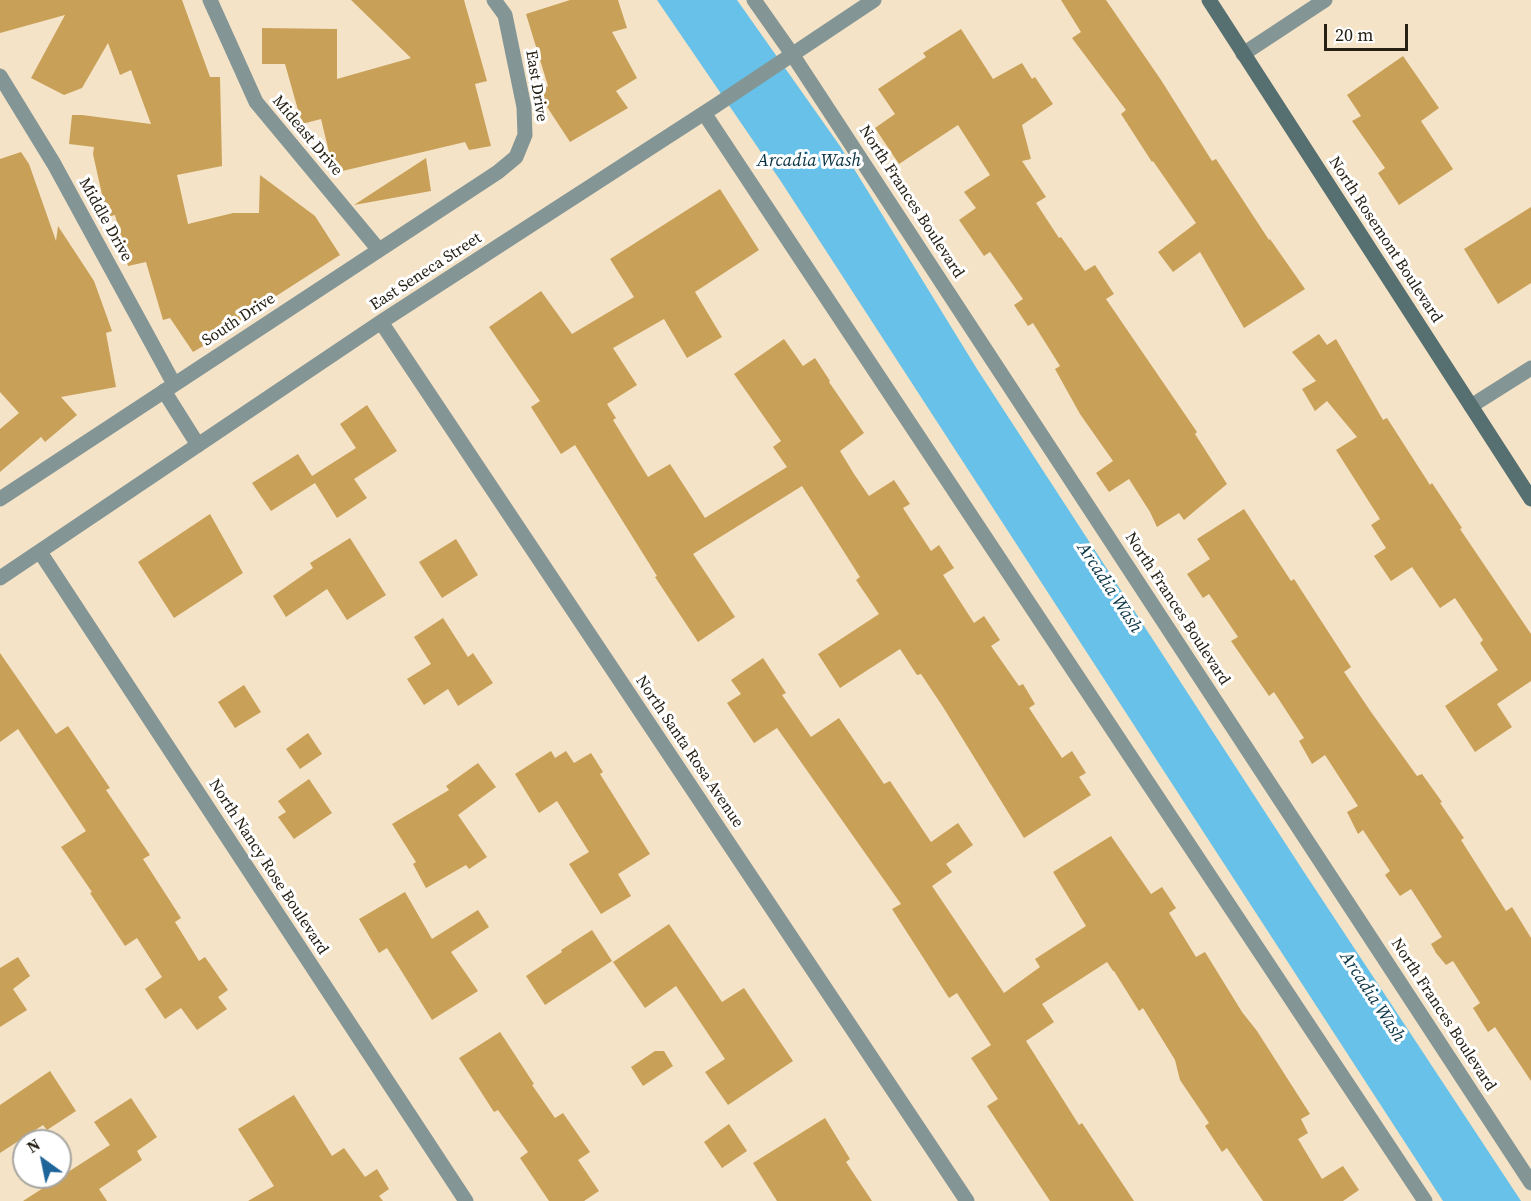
<!DOCTYPE html>
<style>
body{margin:0}
#map{position:relative;width:1531px;height:1201px;overflow:hidden;background:#f4e3c6;font-family:"Source Serif 4",serif}
canvas{display:block}
.north{position:absolute;left:12px;top:1129px;width:60px;height:60px;box-sizing:border-box;background:#fff;border:2px solid #a8a6a1;border-radius:50%;rotate:327deg;font-size:16px;font-weight:700;line-height:24px;text-align:center;color:#262015}
.north::after{content:'';display:block;margin:auto;width:21px;height:27px;background:#1d6498;clip-path:polygon(50% 0,100% 100%,50% 72%,0 100%)}
.scale{position:absolute;left:1324px;top:24px;width:84px;height:27px;box-sizing:border-box;border:3px solid #262015;border-top:0;padding-left:8px;font-size:18px;line-height:21px;white-space:nowrap;color:#262015;-webkit-text-stroke:4px #fff;paint-order:stroke}
</style>
<div id="map">
<canvas width="1531" height="1201"></canvas>
<div class="north">N</div>
<div class="scale">20 m</div>
</div>
<script>
const ctx = document.querySelector('canvas').getContext('2d');
ctx.lineJoin = 'round';
function fill(path, color) { ctx.fillStyle = color; ctx.fill(path, 'evenodd'); }
function trace(path, color, width, dash) { ctx.strokeStyle = color; ctx.lineWidth = width; ctx.lineCap = dash ? 'butt' : 'round'; ctx.setLineDash(dash || []); ctx.stroke(path); }
function label(font, color, halo, rows, align = 'center') {
  ctx.font = font + ' "Source Serif 4",serif'; ctx.lineWidth = 6; ctx.setLineDash([]); ctx.textBaseline = 'middle'; ctx.strokeStyle = halo; ctx.fillStyle = color; for (const [text, x, y, turn = 0] of rows) {
    ctx.save(); ctx.translate(x, y); ctx.rotate((+turn || 0) * Math.PI / 180); ctx.textAlign = isNaN(turn) ? turn : align; if (halo) ctx.strokeText(text, 0, 0); ctx.fillText(text, 0, 0); ctx.restore();
  }
}
fill(new Path2D(`
 M 657,0 L 737,0 L 840,146 L 977,369 L 1304,872 L 1521,1201 L 1443,1201 L 780,180 Z`), '#68c1e9');
fill(new Path2D(`
 M 0,0 L 182,0 L 210,77 L 220,77 L 222,166 L 177,175 L 188,224 L 233,213 L 259,213 L 260,175 L 315,216 L 340,255 L 242,318 L 244,322 L 193,352 L 170,318 L 163,320 L 146,262 L 128,266 L 115,215 L 107,217 L 93,154 L 94,147 L 69,144 L 72,115 L 82,115 L 151,124 L 131,70 L 120,75 L 108,43 L 82,88 L 64,95 L 31,78 L 65,15 L 0,33 Z
 M 351,0 L 464,0 L 487,81 L 475,84 L 491,146 L 469,150 L 465,142 L 334,173 L 321,119 L 302,124 L 285,64 L 262,64 L 262,28 L 337,29 L 337,79 L 411,58 Z
 M 570,0 L 618,0 L 627,28 L 612,32 L 637,78 L 616,91 L 628,108 L 570,142 L 538,93 L 548,86 L 526,14 Z
 M 1061,0 L 1106,0 L 1161,80 L 1212,161 L 1216,159 L 1269,240 L 1270,239 L 1305,289 L 1244,328 L 1200,252 L 1173,272 L 1158,252 L 1196,223 L 1153,161 L 1152,162 L 1121,114 L 1126,110 L 1072,38 L 1081,32 Z
 M 961,29 L 993,79 L 1022,63 L 1032,79 L 1035,77 L 1053,104 L 1022,125 L 1031,159 L 1022,161 L 1046,197 L 1036,203 L 1059,238 L 1061,237 L 1085,271 L 1095,265 L 1114,294 L 1106,299 L 1197,432 L 1195,434 L 1227,484 L 1184,520 L 1179,513 L 1157,527 L 1150,512 L 1129,479 L 1109,492 L 1096,473 L 1113,461 L 1080,414 L 1055,369 L 1060,366 L 1033,323 L 1028,326 L 1014,305 L 1023,299 L 990,252 L 984,256 L 959,220 L 976,208 L 964,192 L 990,175 L 958,125 L 899,164 L 875,128 L 895,114 L 878,89 L 926,57 L 923,53 Z
 M 1403,56 L 1439,108 L 1421,121 L 1453,169 L 1399,205 L 1378,173 L 1385,168 L 1352,121 L 1361,116 L 1347,95 Z
 M 21,152 L 29,164 L 56,241 L 58,226 L 94,281 L 112,331 L 106,333 L 116,387 L 61,397 L 77,415 L 45,442 L 41,437 L 0,472 L 0,429 L 19,413 L 0,392 L 0,159 Z
 M 426,158 L 431,191 L 354,205 Z
 M 720,189 L 759,250 L 695,292 L 722,337 L 687,358 L 664,319 L 613,348 L 637,385 L 607,404 L 616,418 L 613,420 L 648,477 L 670,464 L 705,518 L 787,467 L 773,447 L 781,441 L 734,374 L 784,339 L 803,366 L 815,358 L 830,381 L 829,382 L 864,433 L 840,451 L 854,474 L 869,496 L 894,480 L 910,504 L 903,508 L 931,551 L 939,545 L 954,568 L 943,575 L 974,623 L 984,616 L 1000,640 L 991,646 L 1019,686 L 1023,684 L 1035,704 L 1029,708 L 1062,758 L 1072,751 L 1086,773 L 1079,777 L 1091,795 L 1024,838 L 943,707 L 921,674 L 917,675 L 900,649 L 840,688 L 818,654 L 879,614 L 856,580 L 860,577 L 802,486 L 693,554 L 735,617 L 698,642 L 655,577 L 657,576 L 575,445 L 561,454 L 531,407 L 540,401 L 489,327 L 541,291 L 572,334 L 634,297 L 610,259 Z
 M 1531,207 L 1531,283 L 1498,304 L 1464,249 Z
 M 1319,334 L 1327,345 L 1336,339 L 1383,420 L 1387,418 L 1430,485 L 1432,483 L 1462,528 L 1460,529 L 1531,634 L 1531,681 L 1497,704 L 1512,727 L 1475,752 L 1445,706 L 1498,670 L 1480,643 L 1483,640 L 1455,598 L 1440,608 L 1412,567 L 1391,581 L 1374,556 L 1386,548 L 1371,525 L 1380,519 L 1336,450 L 1357,437 L 1327,401 L 1315,411 L 1302,389 L 1316,381 L 1292,352 Z
 M 367,405 L 397,451 L 354,479 L 367,498 L 337,518 L 315,483 L 271,511 L 252,483 L 298,454 L 312,476 L 356,448 L 340,424 Z
 M 1244,509 L 1291,581 L 1294,579 L 1351,667 L 1344,672 L 1371,712 L 1417,776 L 1422,774 L 1442,802 L 1440,803 L 1464,838 L 1461,840 L 1506,911 L 1512,907 L 1531,938 L 1531,1081 L 1495,1027 L 1488,1032 L 1473,1008 L 1480,1003 L 1453,961 L 1446,965 L 1436,953 L 1431,944 L 1442,937 L 1411,889 L 1400,896 L 1385,875 L 1390,871 L 1363,830 L 1358,834 L 1347,812 L 1358,806 L 1325,755 L 1312,764 L 1299,741 L 1304,738 L 1274,692 L 1269,696 L 1231,641 L 1238,637 L 1209,594 L 1203,598 L 1187,574 L 1210,559 L 1197,539 Z
 M 210,514 L 243,573 L 174,618 L 138,562 Z
 M 350,538 L 386,595 L 347,620 L 327,589 L 286,617 L 273,596 L 313,568 L 310,563 Z
 M 456,539 L 478,575 L 442,598 L 419,562 Z
 M 443,618 L 468,657 L 473,653 L 493,683 L 458,706 L 448,689 L 424,705 L 407,679 L 431,664 L 414,637 Z
 M 0,653 L 56,734 L 68,726 L 110,788 L 106,790 L 150,855 L 143,859 L 181,918 L 175,922 L 199,961 L 205,957 L 228,990 L 218,997 L 227,1009 L 197,1030 L 181,1008 L 165,1019 L 145,989 L 162,977 L 137,938 L 125,946 L 90,893 L 92,892 L 61,847 L 86,831 L 18,729 L 0,742 Z
 M 763,658 L 786,693 L 782,695 L 811,737 L 839,718 L 884,784 L 890,781 L 931,842 L 958,823 L 973,845 L 946,864 L 952,872 L 932,886 L 1004,993 L 1040,967 L 1035,959 L 1086,926 L 1053,872 L 1111,836 L 1151,894 L 1162,887 L 1176,908 L 1169,913 L 1196,957 L 1205,952 L 1242,1012 L 1257,1031 L 1310,1114 L 1301,1119 L 1308,1133 L 1298,1139 L 1322,1179 L 1343,1166 L 1359,1190 L 1343,1201 L 1263,1201 L 1227,1148 L 1222,1152 L 1205,1126 L 1209,1123 L 1180,1080 L 1175,1060 L 1143,1008 L 1139,1011 L 1114,971 L 1113,971 L 1107,962 L 1042,1004 L 1054,1022 L 1026,1041 L 1079,1125 L 1082,1123 L 1134,1201 L 1050,1201 L 987,1106 L 998,1099 L 971,1058 L 991,1045 L 957,993 L 949,998 L 892,909 L 901,904 L 777,728 L 754,743 L 727,703 L 741,694 L 731,680 Z
 M 244,685 L 261,712 L 235,728 L 218,702 Z
 M 308,733 L 322,754 L 300,769 L 286,749 Z
 M 551,751 L 555,758 L 566,751 L 574,763 L 591,753 L 603,772 L 600,774 L 650,854 L 618,874 L 631,896 L 601,914 L 569,864 L 589,852 L 557,801 L 539,813 L 515,774 Z
 M 478,763 L 496,787 L 458,815 L 487,857 L 469,869 L 466,865 L 426,888 L 413,864 L 416,862 L 392,824 L 449,790 L 446,786 Z
 M 309,779 L 332,813 L 294,839 L 278,817 L 286,812 L 278,801 Z
 M 405,892 L 432,939 L 478,910 L 489,927 L 451,952 L 478,991 L 432,1020 L 387,948 L 379,953 L 359,919 Z
 M 669,924 L 722,1002 L 744,988 L 793,1061 L 728,1105 L 705,1072 L 725,1059 L 676,986 L 645,1008 L 613,962 Z
 M 592,930 L 612,961 L 545,1005 L 526,976 L 562,952 L 561,950 Z
 M 18,957 L 30,976 L 13,989 L 27,1010 L 0,1027 L 0,968 Z
 M 500,1032 L 534,1084 L 532,1085 L 555,1118 L 563,1113 L 590,1152 L 578,1160 L 599,1191 L 584,1201 L 549,1201 L 520,1158 L 528,1152 L 498,1110 L 494,1112 L 459,1058 Z
 M 655,1051 L 664,1051 L 673,1066 L 643,1086 L 631,1067 Z
 M 50,1071 L 76,1111 L 47,1130 L 43,1125 L 0,1153 L 0,1105 Z
 M 294,1095 L 332,1156 L 344,1148 L 365,1177 L 377,1169 L 389,1189 L 379,1196 L 383,1201 L 248,1201 L 274,1186 L 238,1129 Z
 M 131,1098 L 157,1137 L 137,1151 L 142,1160 L 99,1189 L 107,1201 L 23,1201 L 110,1145 L 94,1122 Z
 M 825,1118 L 850,1159 L 846,1162 L 872,1201 L 777,1201 L 753,1163 Z
 M 729,1124 L 747,1151 L 722,1168 L 704,1142 Z`), '#c9a058');
trace(new Path2D(`
 M 754,0 L 792,54
 M 164,391 L 198,445`), '#849596', 15);
trace(new Path2D(`
 M 210,0 L 256,102 L 379,250
 M 792,54 L 1531,1183
 M 1243,54 L 1325,0
 M 0,76 L 54,164 L 174,384
 M 704,113 L 1425,1201
 M 381,322 L 967,1201
 M 1471,406 L 1531,368
 M 0,499 L 498,172 L 516,157 L 525,135 L 524,107 L 505,15 L 494,0
 M 40,552 L 466,1201
 M 0,578 L 381,322 L 715,106 L 874,0`), '#849596', 15);
trace(new Path2D(`
 M 1209,0 L 1531,499`), '#566f70', 15);
label('16px', '#262015', '#fff', [
 ["East Drive",536,86,81],
 ["Mideast Drive",307,136,50],
 ["North Frances Boulevard",911,202,57],
 ["Middle Drive",105,220,61],
 ["North Rosemont Boulevard",1385,240,57],
 ["East Seneca Street",426,272,-33],
 ["South Drive",239,320,-33],
 ["North Frances Boulevard",1177,609,57],
 ["North Santa Rosa Avenue",689,752,56],
 ["North Nancy Rose Boulevard",268,867,57],
 ["North Frances Boulevard",1443,1015,57]
]);
label('italic 18px', '#083343', '#fff', [
 ["Arcadia Wash",809,161],
 ["Arcadia Wash",1109,588,57],
 ["Arcadia Wash",1372,997,57]
]);
</script>
